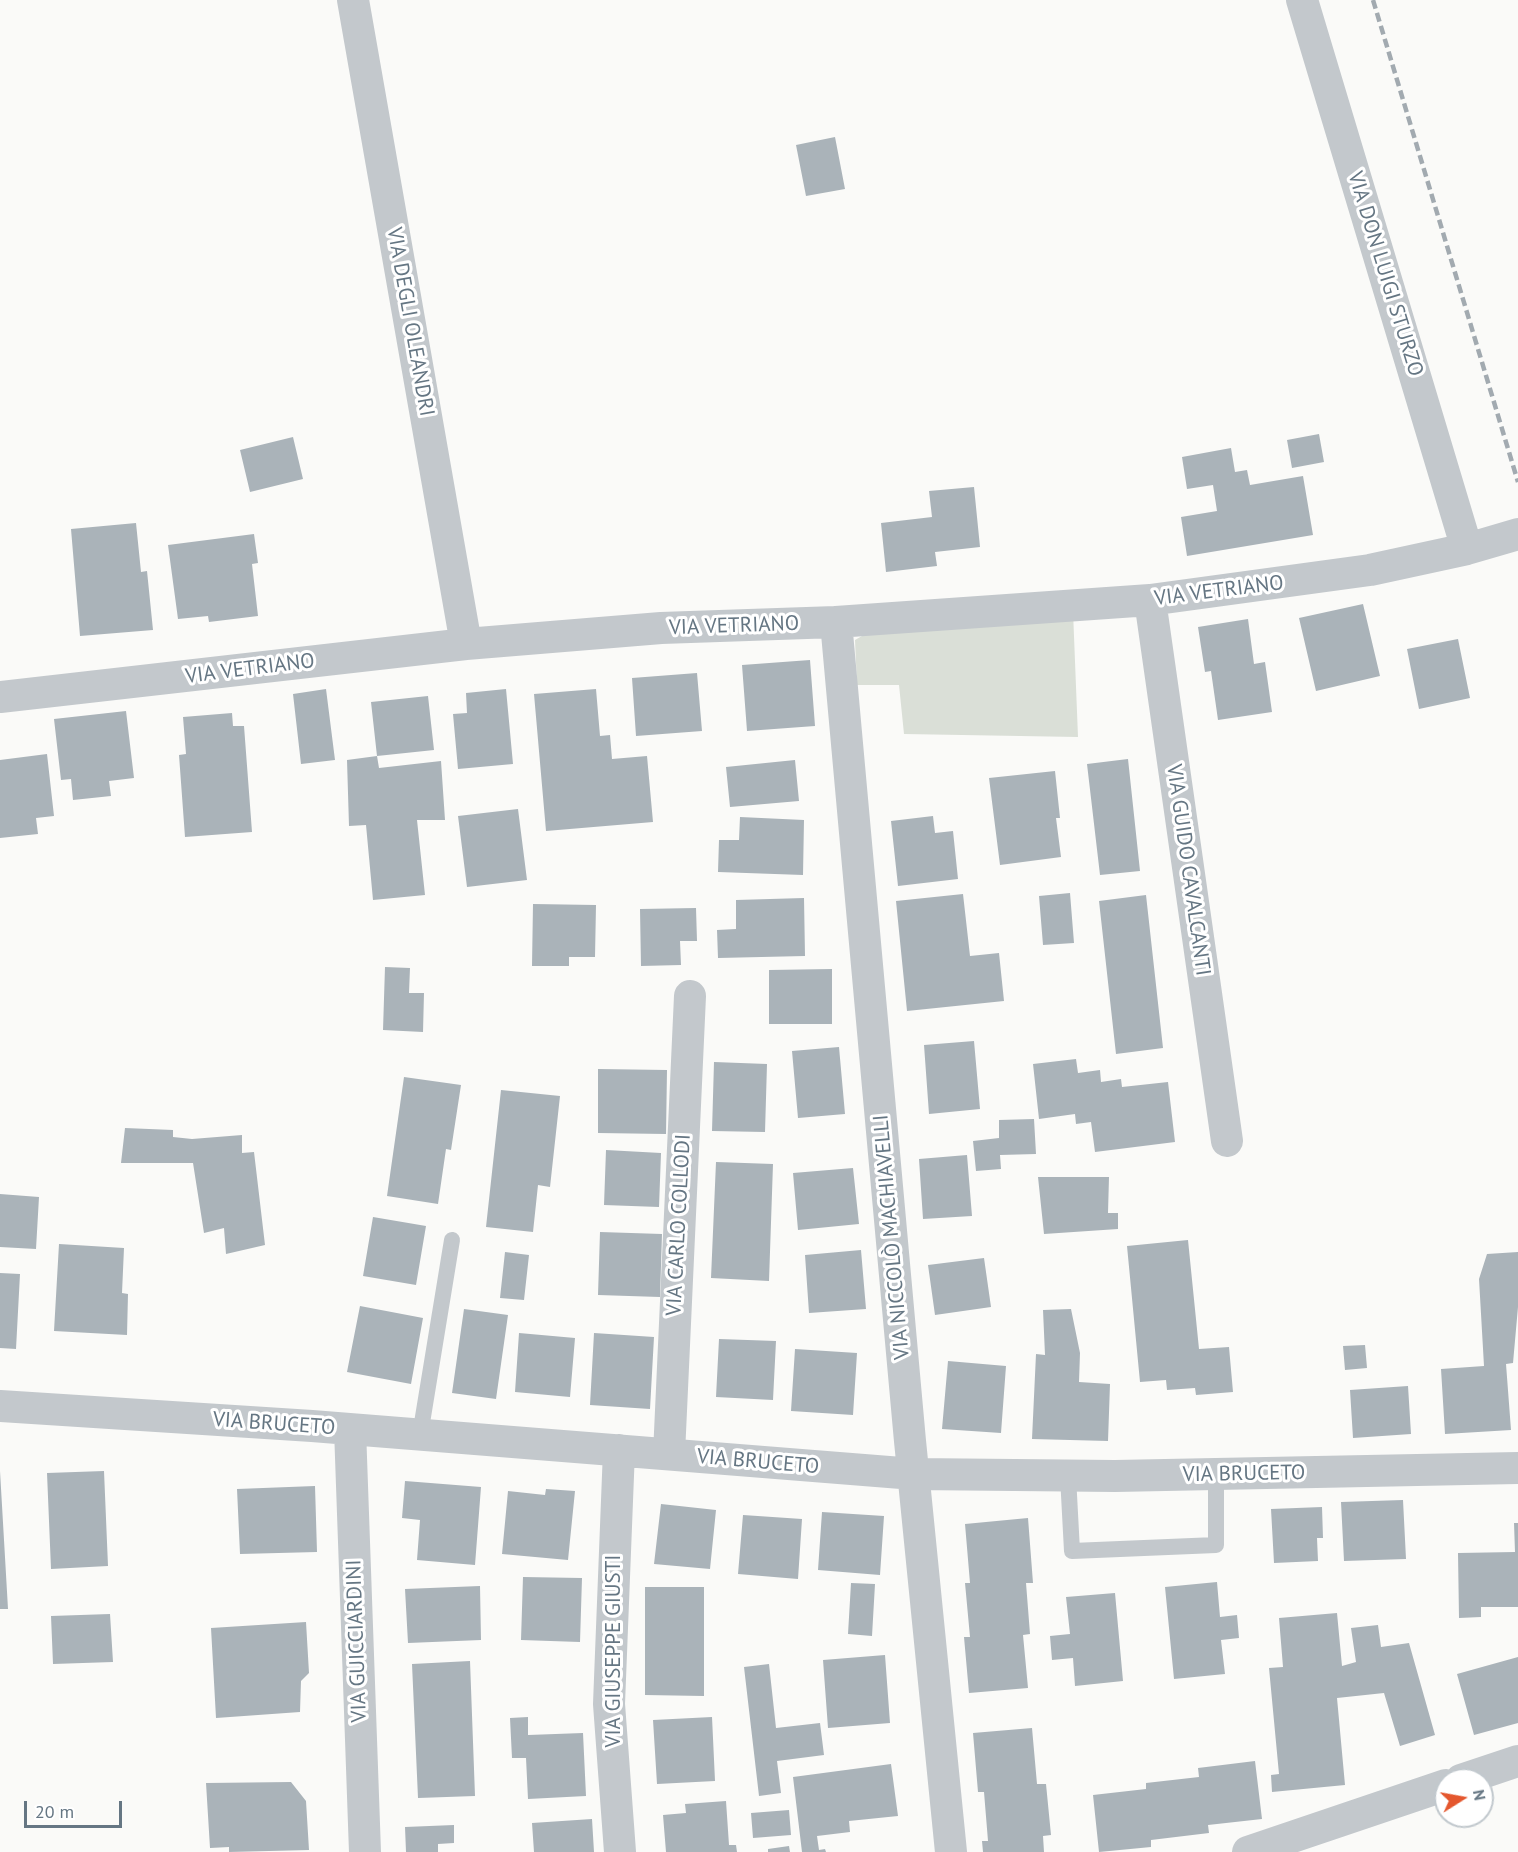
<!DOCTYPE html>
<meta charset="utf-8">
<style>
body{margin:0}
#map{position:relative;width:1518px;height:1852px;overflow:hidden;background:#fafaf8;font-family:"PT Sans",sans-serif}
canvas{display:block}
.north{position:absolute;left:1434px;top:1768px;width:60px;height:60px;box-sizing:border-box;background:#fff;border:2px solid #c1c8cd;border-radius:50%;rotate:79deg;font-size:16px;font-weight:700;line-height:24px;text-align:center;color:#657683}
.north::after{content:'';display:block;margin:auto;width:21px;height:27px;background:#e4572e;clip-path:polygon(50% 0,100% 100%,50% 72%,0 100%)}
.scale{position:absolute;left:24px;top:1801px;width:98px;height:27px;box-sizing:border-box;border:3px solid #657683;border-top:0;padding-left:8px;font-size:18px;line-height:21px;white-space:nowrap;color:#657683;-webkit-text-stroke:4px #fff;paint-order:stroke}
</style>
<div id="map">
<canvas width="1518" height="1852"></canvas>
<div class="north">N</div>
<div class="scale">20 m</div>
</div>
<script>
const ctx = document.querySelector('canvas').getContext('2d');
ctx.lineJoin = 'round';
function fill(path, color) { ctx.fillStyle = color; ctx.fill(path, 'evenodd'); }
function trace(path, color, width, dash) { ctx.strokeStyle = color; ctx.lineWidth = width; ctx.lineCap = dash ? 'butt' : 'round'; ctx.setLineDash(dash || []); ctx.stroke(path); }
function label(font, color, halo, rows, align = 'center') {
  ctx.font = font + ' "PT Sans",sans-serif'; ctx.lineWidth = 6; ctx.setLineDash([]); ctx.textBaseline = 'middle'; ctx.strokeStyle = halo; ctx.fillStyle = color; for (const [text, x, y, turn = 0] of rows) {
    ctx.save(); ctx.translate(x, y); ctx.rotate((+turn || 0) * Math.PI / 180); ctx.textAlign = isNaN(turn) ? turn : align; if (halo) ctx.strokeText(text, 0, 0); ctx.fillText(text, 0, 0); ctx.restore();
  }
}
fill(new Path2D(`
 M 1073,611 L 1078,737 L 904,734 L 899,685 L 857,685 L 855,640 L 876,628 Z`), '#dadfd7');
fill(new Path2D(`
 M 835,137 L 845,189 L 806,196 L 796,145 Z
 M 1319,434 L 1324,462 L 1292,468 L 1287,440 Z
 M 293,437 L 303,479 L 250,492 L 240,450 Z
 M 1231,448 L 1235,472 L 1247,470 L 1250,485 L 1303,476 L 1313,535 L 1187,556 L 1181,517 L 1217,511 L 1213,485 L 1187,489 L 1182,457 Z
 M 974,487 L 980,547 L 935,552 L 937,566 L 886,572 L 881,523 L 932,517 L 929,491 Z
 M 136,523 L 141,572 L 147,571 L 153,630 L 80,636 L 71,529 Z
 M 254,534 L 258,563 L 252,564 L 258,616 L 209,622 L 208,616 L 178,619 L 168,545 Z
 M 1363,604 L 1380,676 L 1316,691 L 1299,618 Z
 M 1248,619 L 1254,664 L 1265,662 L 1272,712 L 1218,720 L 1211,671 L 1205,672 L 1198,627 Z
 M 1458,639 L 1470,698 L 1419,709 L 1407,649 Z
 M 810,660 L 815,726 L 747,731 L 742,665 Z
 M 697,673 L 702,731 L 636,736 L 632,678 Z
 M 326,689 L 335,760 L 301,764 L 293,694 Z
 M 506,689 L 513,764 L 458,769 L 453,714 L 467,713 L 466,693 Z
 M 596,689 L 600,736 L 610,735 L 612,759 L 647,756 L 653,822 L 546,831 L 534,694 Z
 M 428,696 L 434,750 L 377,756 L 371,702 Z
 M 126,711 L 134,778 L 109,781 L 111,796 L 73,800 L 71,779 L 61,780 L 54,719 Z
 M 232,713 L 233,726 L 244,726 L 252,832 L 185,837 L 179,755 L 186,754 L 183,717 Z
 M 47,754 L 54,816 L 36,818 L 38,834 L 0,838 L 0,760 Z
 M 377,756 L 379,768 L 441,761 L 445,820 L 417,820 L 425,895 L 373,900 L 366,825 L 349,826 L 347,760 Z
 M 1128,759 L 1140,871 L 1100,875 L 1087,764 Z
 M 795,760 L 799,801 L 730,807 L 726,767 Z
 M 1055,771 L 1060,818 L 1056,818 L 1061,857 L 1000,865 L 989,778 Z
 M 518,809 L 527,880 L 467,887 L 458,816 Z
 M 933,816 L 935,833 L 953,831 L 958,879 L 898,886 L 891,821 Z
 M 740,817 L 804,820 L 803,875 L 718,872 L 719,840 L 739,840 Z
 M 1070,893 L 1074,943 L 1043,945 L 1039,896 Z
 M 963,894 L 970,956 L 999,953 L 1004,1001 L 907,1011 L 896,901 Z
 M 1146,895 L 1163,1048 L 1116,1054 L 1099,901 Z
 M 804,898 L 805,956 L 718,958 L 717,930 L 736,929 L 736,900 Z
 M 533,904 L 596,905 L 595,957 L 569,957 L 569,966 L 532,966 Z
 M 696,908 L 697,941 L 680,941 L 681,965 L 641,966 L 640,909 Z
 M 385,967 L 410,968 L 409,993 L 424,993 L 423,1032 L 383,1030 Z
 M 832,969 L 832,1024 L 769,1024 L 769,970 Z
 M 974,1041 L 980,1109 L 929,1114 L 924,1045 Z
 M 839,1047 L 845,1114 L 798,1118 L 792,1051 Z
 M 1076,1059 L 1078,1073 L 1100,1070 L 1101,1082 L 1121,1079 L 1122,1087 L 1168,1082 L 1175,1142 L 1095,1152 L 1091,1122 L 1076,1124 L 1075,1114 L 1039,1119 L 1033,1064 Z
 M 714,1062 L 767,1064 L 765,1132 L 712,1131 Z
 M 598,1069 L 667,1070 L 666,1134 L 598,1133 Z
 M 404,1077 L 461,1085 L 451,1150 L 446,1149 L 438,1204 L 387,1196 Z
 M 501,1090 L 560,1096 L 550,1187 L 538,1185 L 533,1232 L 486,1227 Z
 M 1034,1119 L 1036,1154 L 1000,1155 L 1001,1169 L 976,1171 L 973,1141 L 999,1138 L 999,1120 Z
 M 125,1128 L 173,1130 L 173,1137 L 192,1139 L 242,1135 L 242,1153 L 254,1152 L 265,1245 L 226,1254 L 224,1228 L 204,1233 L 193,1163 L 121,1163 Z
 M 606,1150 L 661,1153 L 659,1207 L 604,1205 Z
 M 967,1155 L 972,1216 L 923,1219 L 919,1159 Z
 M 716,1162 L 773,1164 L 769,1281 L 711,1278 Z
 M 853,1168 L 859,1224 L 798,1230 L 793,1173 Z
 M 1038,1177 L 1109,1177 L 1108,1213 L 1118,1213 L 1118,1229 L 1044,1234 Z
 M 0,1194 L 39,1197 L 36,1249 L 0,1247 Z
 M 373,1217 L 426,1226 L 416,1285 L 363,1276 Z
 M 600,1232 L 662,1234 L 660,1297 L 598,1295 Z
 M 1188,1240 L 1199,1349 L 1229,1347 L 1233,1392 L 1196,1395 L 1195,1388 L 1167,1390 L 1166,1380 L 1140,1382 L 1127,1246 Z
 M 59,1244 L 124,1248 L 122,1293 L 128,1294 L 127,1335 L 54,1331 Z
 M 861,1250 L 866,1309 L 809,1313 L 805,1255 Z
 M 505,1252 L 529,1255 L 524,1300 L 500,1298 Z
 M 1518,1252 L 1518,1307 L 1513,1363 L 1506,1364 L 1511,1430 L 1445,1434 L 1441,1369 L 1484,1366 L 1479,1279 L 1487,1254 Z
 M 984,1258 L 991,1307 L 935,1315 L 928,1265 Z
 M 0,1273 L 20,1274 L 16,1349 L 0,1348 Z
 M 360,1306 L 423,1318 L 411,1384 L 347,1372 Z
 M 464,1309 L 508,1315 L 496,1399 L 452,1393 Z
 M 1071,1309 L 1080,1353 L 1079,1382 L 1110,1384 L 1108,1441 L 1032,1439 L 1036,1354 L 1045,1355 L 1043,1310 Z
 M 519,1333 L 575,1338 L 570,1397 L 515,1392 Z
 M 594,1333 L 654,1337 L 650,1409 L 590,1405 Z
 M 719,1339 L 776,1341 L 773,1400 L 716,1397 Z
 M 1365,1345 L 1367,1368 L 1345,1370 L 1343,1346 Z
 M 795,1349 L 857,1353 L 853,1415 L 791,1411 Z
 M 948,1361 L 1006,1366 L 1001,1433 L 942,1429 Z
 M 1408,1386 L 1411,1434 L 1353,1438 L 1350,1390 Z
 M 0,1471 L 8,1609 L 0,1609 Z
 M 104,1471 L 108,1566 L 51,1569 L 47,1473 Z
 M 405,1481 L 481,1487 L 475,1565 L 417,1560 L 420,1520 L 402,1518 Z
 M 315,1486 L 317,1552 L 240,1554 L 237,1489 Z
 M 546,1489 L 575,1491 L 568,1560 L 502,1554 L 508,1491 L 545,1495 Z
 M 1403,1500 L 1406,1559 L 1344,1561 L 1341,1502 Z
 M 661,1504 L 716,1510 L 710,1569 L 654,1564 Z
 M 1322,1507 L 1323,1538 L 1317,1538 L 1318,1561 L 1274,1563 L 1271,1509 Z
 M 822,1512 L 884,1516 L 880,1575 L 818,1570 Z
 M 743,1515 L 802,1519 L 798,1579 L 738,1574 Z
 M 1028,1518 L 1033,1583 L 1026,1583 L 1030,1634 L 1023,1635 L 1028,1688 L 969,1693 L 964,1637 L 970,1637 L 965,1583 L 970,1583 L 965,1524 Z
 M 1514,1523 L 1518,1523 L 1518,1607 L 1481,1607 L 1481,1617 L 1459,1618 L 1458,1553 L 1515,1552 Z
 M 523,1577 L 582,1578 L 580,1642 L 521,1640 Z
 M 1217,1582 L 1220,1617 L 1237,1615 L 1239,1638 L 1221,1640 L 1225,1674 L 1174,1679 L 1165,1587 Z
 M 851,1583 L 875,1584 L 872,1636 L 848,1634 Z
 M 480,1586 L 481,1640 L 408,1643 L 405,1589 Z
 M 645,1587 L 704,1587 L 704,1696 L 645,1695 Z
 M 1115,1593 L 1123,1681 L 1075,1686 L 1073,1658 L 1052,1660 L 1050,1636 L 1070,1634 L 1066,1597 Z
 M 1337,1613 L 1342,1666 L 1356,1662 L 1351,1628 L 1378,1625 L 1381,1647 L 1409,1643 L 1435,1735 L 1400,1746 L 1384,1693 L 1337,1698 L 1345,1785 L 1272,1792 L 1271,1775 L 1279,1774 L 1269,1668 L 1283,1667 L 1279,1618 Z
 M 110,1614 L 113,1662 L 53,1664 L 51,1616 Z
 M 306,1622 L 309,1673 L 301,1681 L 300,1712 L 216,1718 L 211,1628 Z
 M 885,1655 L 890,1723 L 828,1728 L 823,1660 Z
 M 1518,1657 L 1518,1723 L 1474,1735 L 1457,1674 Z
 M 470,1661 L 475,1796 L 418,1798 L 412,1664 Z
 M 769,1664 L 776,1728 L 820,1723 L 824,1755 L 777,1761 L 781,1793 L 759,1796 L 744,1667 Z
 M 528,1717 L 528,1735 L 583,1733 L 586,1796 L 528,1799 L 526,1758 L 512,1758 L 510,1718 Z
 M 712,1717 L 715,1781 L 657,1784 L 653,1720 Z
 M 1032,1728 L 1037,1784 L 1046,1784 L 1051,1835 L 1043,1836 L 1044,1852 L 983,1852 L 982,1841 L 988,1841 L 984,1792 L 978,1792 L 973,1733 Z
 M 1255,1761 L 1262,1819 L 1208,1825 L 1209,1833 L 1151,1840 L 1151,1847 L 1099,1852 L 1093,1795 L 1146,1789 L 1146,1783 L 1199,1777 L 1198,1768 Z
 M 891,1764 L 898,1816 L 849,1821 L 850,1832 L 817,1836 L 819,1850 L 825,1849 L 826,1852 L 802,1852 L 793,1777 Z
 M 291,1782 L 306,1801 L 309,1850 L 229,1852 L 229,1847 L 210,1848 L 206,1783 Z
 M 726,1801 L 729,1845 L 736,1845 L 737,1852 L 666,1852 L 663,1815 L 686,1813 L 685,1804 Z
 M 789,1810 L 791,1835 L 753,1838 L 751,1813 Z
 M 592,1819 L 594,1852 L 534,1852 L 532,1823 Z
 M 454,1825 L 454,1843 L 438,1844 L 438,1852 L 406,1852 L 405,1827 Z
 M 789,1846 L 790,1852 L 768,1852 L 768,1849 Z`), '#aab3b9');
trace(new Path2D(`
 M 420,1435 L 452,1240
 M 1068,1476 L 1072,1551 L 1216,1545 L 1216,1474`), '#c3c8cc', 16);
trace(new Path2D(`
 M 353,0 L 466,644
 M 1302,0 L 1467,549
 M 1150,600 L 1227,1141
 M 836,622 L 910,1441 L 951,1852
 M 0,697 L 466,644 L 661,628 L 836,622 L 1150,600 L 1370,570 L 1467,549 L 1518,534
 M 0,1406 L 312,1426 L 914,1474 L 1115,1476 L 1518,1468
 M 350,1429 L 365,1852
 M 619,1450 L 609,1704 L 620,1852
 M 669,1454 L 690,996
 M 1461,1780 L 1518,1761
 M 1248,1852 L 1446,1785`), '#c3c8cc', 32);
trace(new Path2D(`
 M 1373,0 L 1518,482`), '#a2aab0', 4.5, [9, 4.5]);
label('21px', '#657683', '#fff', [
 ["VIA DON LUIGI STURZO",1385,274,73],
 ["VIA DEGLI OLEANDRI",410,322,80],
 ["VIA VETRIANO",1219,591,-7],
 ["VIA VETRIANO",734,626,-2],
 ["VIA VETRIANO",250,669,-7],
 ["VIA GUIDO CAVALCANTI",1188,870,82],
 ["VIA CARLO COLLODI",679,1225,-87],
 ["VIA NICCOLÒ MACHIAVELLI",892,1237,-95],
 ["VIA BRUCETO",274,1424,4],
 ["VIA BRUCETO",758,1462,5],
 ["VIA BRUCETO",1244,1474,-1],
 ["VIA GUICCIARDINI",357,1641,-92],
 ["VIA GIUSEPPE GIUSTI",614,1651,-90]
]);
</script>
